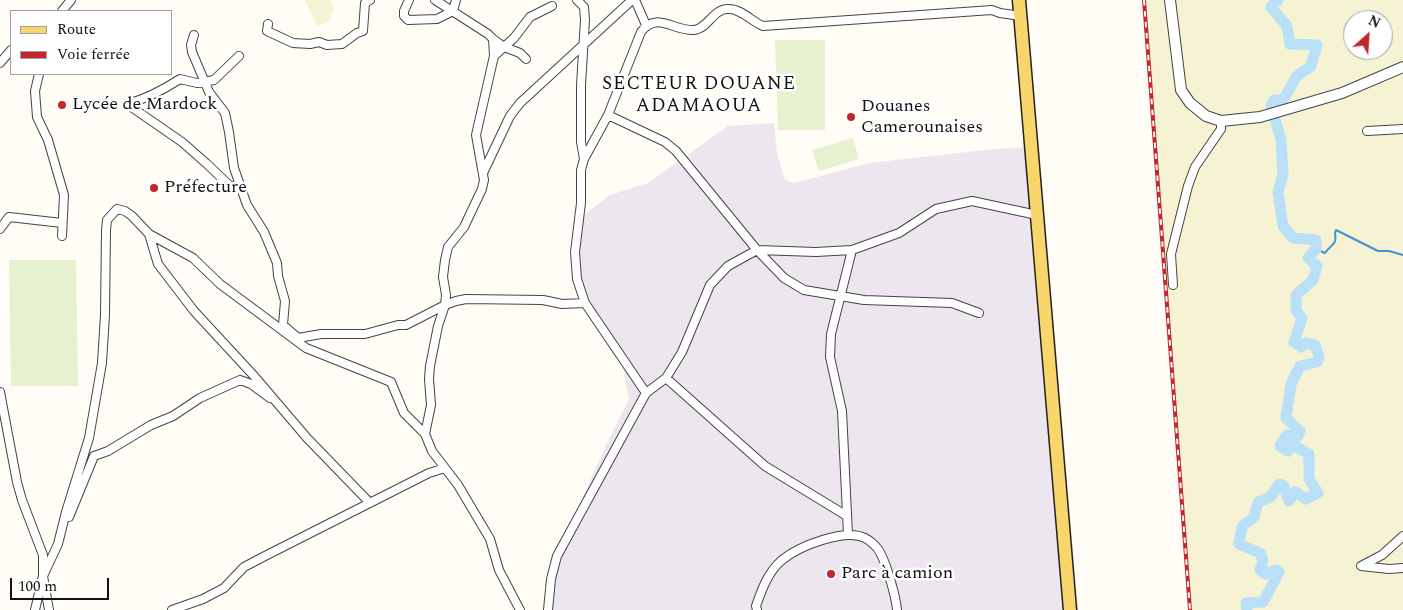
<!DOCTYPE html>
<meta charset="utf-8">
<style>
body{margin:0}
#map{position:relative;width:1403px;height:610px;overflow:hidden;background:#fffdf5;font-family:Spectral,serif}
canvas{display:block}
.legend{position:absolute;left:10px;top:10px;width:162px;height:65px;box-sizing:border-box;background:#fff;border:1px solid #a0a0a0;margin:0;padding:6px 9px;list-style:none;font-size:15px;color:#111}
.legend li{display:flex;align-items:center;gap:10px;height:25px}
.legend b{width:25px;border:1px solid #a0a0a0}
.north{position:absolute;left:1343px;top:10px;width:50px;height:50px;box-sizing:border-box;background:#fff;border:1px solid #a0a0a0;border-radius:50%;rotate:26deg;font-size:14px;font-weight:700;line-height:20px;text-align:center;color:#111}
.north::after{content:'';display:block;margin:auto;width:18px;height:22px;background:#c4262e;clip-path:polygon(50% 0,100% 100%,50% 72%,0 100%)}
.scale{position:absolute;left:10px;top:578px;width:99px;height:22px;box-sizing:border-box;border:2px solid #111;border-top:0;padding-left:6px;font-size:15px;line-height:18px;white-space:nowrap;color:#111;-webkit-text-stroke:4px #fff;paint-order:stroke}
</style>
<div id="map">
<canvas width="1403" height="610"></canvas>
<ul class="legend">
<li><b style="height:6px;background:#f9d66b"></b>Route</li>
<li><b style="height:6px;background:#c4262e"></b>Voie ferrée</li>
</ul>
<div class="north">N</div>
<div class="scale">100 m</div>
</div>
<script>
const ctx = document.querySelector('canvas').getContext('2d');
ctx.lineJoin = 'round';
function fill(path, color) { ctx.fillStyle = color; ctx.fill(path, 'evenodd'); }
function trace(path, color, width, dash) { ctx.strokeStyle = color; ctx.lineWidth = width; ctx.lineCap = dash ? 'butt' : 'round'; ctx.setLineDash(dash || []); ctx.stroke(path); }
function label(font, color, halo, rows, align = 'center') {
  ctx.font = font + ' Spectral,serif'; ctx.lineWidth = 5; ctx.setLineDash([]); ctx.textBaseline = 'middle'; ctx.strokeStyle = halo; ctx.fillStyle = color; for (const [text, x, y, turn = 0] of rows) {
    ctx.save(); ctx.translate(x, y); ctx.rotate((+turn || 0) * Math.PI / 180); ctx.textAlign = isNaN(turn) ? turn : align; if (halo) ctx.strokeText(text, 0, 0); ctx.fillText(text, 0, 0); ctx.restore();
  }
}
fill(new Path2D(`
 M 774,123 L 777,153 L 785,180 L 794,183 L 869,163 L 994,149 L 1039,147 L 1078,610 L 545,610 L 564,540 L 606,445 L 629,399 L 621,359 L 584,306 L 573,253 L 584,215 L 610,195 L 648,183 L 728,126 Z`), '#eee6ef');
fill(new Path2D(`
 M 305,0 L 330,0 L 334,7 L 330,21 L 317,26 Z
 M 1144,0 L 1403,0 L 1403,610 L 1190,610 ZM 1353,20 L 1383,20 L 1383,50 L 1353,50 Z`), '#f6f3d4');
fill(new Path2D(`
 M 775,40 L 825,40 L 825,130 L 778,130 Z
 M 853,138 L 859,159 L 819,171 L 812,150 Z
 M 9,260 L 76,260 L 78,386 L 11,386 Z`), '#e6f2cf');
trace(new Path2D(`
 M 1316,249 L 1325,253 C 1332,243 1337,246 1335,233 L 1336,230 L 1378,251 L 1389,251 L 1403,255`), '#3f96cf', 2);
trace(new Path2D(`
 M 1247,610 L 1246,603 L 1263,602 L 1279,572 L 1276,570 L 1265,574 L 1260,570 L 1263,560 L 1260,553 L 1239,544 L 1242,527 L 1254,517 L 1258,502 L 1271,497 L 1279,484 L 1283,485 L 1289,501 L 1295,492 L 1306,499 L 1318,493 L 1309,479 L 1309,454 L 1293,445 L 1288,451 L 1280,446 L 1287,435 L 1298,436 L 1300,431 L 1286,418 L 1291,384 L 1300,366 L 1317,362 L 1319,357 L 1315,345 L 1305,343 L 1301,347 L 1294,342 L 1302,318 L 1296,311 L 1296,295 L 1313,280 L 1317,266 L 1308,258 L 1316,249 L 1316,240 L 1293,238 L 1283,226 L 1278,192 L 1283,175 L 1281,139 L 1271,106 L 1274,100 L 1283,100 L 1297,76 L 1311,66 L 1317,45 L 1290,44 L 1287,26 L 1271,7 L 1278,0`), '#b9e0f7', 11);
const minor = new Path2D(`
 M 409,0 L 404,11 L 404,16 L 408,20 L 437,19 L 453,11 L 456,0
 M 435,0 L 488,34 L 493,39 L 494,56 L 476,135 L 484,180 L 482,189 L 464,227 L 448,247 L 445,260 L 443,277 L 446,295 L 445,305 L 438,326 L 430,366 L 429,379 L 431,405 L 425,434 L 432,451 L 458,485 L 490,539 L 499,570 L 520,610
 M 577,0 L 584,7 L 585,20 L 581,85 L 581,142 L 584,159
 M 635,0 L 646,25
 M 62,11 L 71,0
 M 268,24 L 267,31 L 293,43 L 310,44 L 319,42 L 327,45 L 342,44 L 357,33 L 363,31 L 365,3 L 370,0
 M 194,35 L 191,45 L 192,52 L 209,92 L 225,113 L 229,132 L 234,168 L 247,205 L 264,232 L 277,263 L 278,276 L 285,301 L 283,325 L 298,338 L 321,334 L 365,334 L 398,325 L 406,325 L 445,305 L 456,301 L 466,299 L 543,300 L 562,304 L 585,303
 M 493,39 L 504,47 L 520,53 L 526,59
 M 494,56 L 514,38 L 530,17 L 552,6
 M 0,63 L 11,50
 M 39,74 L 35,91 L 37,117 L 48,140 L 64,195 L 62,236
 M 127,104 L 182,142 L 207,164 L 229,185 L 241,190
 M 127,104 C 146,99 163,90 180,79 L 197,83 L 214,80 L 239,56
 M 608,115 L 665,142 L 676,151 L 757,250 L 784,278 L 804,290 L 864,300 L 952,303 L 979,313
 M 1367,131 L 1403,129
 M 483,173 L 510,116 L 520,103 L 632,0
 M 0,229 L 9,217 L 62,223
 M 149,234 L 158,264 L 194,311 L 255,377 L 307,438 L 370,503
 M 1173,285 L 1171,254 L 1188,186 L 1195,167 L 1221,129 L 1221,121
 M 666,378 L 765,466 L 847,516
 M 0,392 L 17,482 L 22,500 L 43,555 L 43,576 L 35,610
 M 646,393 L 585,303 L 577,279 L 575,252 L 581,203 L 581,170 L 584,159 L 608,115 L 641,32 C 656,11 673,31 694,30 C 708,29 713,8 729,9 C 742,9 752,22 763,26 L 992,10 L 1000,13 L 1021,16
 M 69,517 L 94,456 L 108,451 L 151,425 L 173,416 L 200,398 L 240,380 L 251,384 L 270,398
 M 848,534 L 842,411 L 830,357 L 831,334 L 852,250
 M 1403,536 L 1382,555 L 1361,566 L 1389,569 L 1403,568
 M 49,610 L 43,576 L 58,544 L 66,512 L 89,438 L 102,363 L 105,315 L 106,230 L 107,220 L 117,209 L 125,211 L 132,216 L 149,234 L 193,258 L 220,284 L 306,348 L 391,382 L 404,413 L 425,434
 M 172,610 L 203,599 L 224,588 L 244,567 L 265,556 L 429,473 L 445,468
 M 548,610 L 551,579 L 557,556 L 646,393 L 666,378 L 682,352 L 710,285 L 728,266 L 757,250 L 816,252 L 852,250 L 899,233 L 936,209 L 972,201 L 1037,215
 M 757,610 L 756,606 C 762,589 768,572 782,560 C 799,546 845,528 865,538 C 869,540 875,545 877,548 C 885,557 896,597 897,610`);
const tertiary = new Path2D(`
 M 1170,0 L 1181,90 L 1190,103 L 1206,116 L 1221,121 L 1260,117 L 1342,93 L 1403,67`);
const primary = new Path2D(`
 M 1019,0 L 1070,610`);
trace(minor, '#444', 10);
trace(tertiary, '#444', 12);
trace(primary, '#222', 15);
trace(minor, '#fff', 8);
trace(tertiary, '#fff', 10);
trace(primary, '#f9d66b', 12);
const rail = new Path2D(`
 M 1144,0 L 1190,610`);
trace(rail, '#c4262e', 4);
trace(rail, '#fff', 2, [5.5]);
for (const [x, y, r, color] of [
 [62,105,5,"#c4262e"],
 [851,117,5,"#c4262e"],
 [154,188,5,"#c4262e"],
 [831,574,5,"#c4262e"]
]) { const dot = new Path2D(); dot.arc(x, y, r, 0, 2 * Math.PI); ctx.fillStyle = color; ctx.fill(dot); trace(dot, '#fff', 2); }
label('18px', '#111', '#fff', [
 ["Lycée de Mardock",72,105],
 ["Douanes",861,107],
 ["Camerounaises",861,128],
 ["Préfecture",164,188],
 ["Parc à camion",841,574]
], 'left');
ctx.letterSpacing = '1px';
label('19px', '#111', '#fff', [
 ["SECTEUR DOUANE",699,85],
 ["ADAMAOUA",699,107]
]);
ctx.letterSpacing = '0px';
</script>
